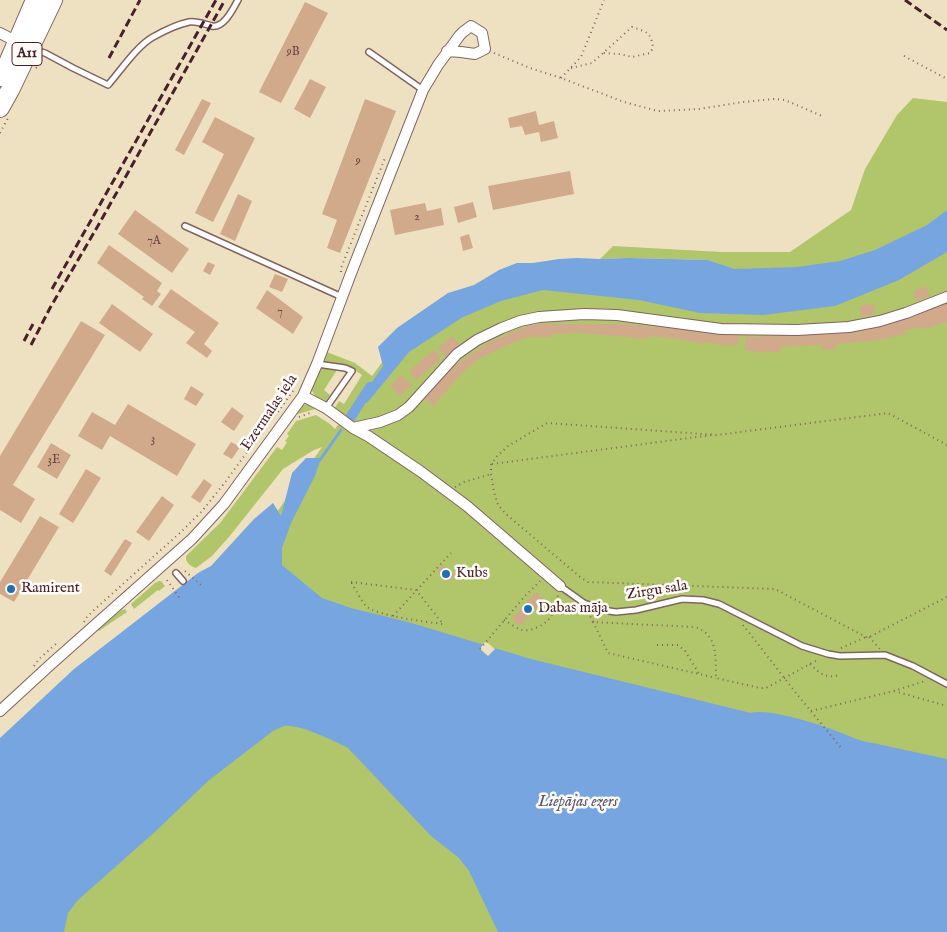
<!DOCTYPE html>
<meta charset="utf-8">
<style>
body{margin:0}
canvas{display:block;background:#eee1c1}
</style>
<canvas width="947" height="932"></canvas>
<script>
const ctx = document.querySelector('canvas').getContext('2d');
ctx.lineJoin = 'round';
function fill(path, color) { ctx.fillStyle = color; ctx.fill(path, 'evenodd'); }
function trace(path, color, width, dash) { ctx.strokeStyle = color; ctx.lineWidth = width; ctx.lineCap = dash ? 'butt' : 'round'; ctx.setLineDash(dash || []); ctx.stroke(path); }
function label(font, color, halo, rows, align = 'center') {
  ctx.font = font + ' "IM FELL English",serif'; ctx.lineWidth = 5; ctx.setLineDash([]); ctx.textBaseline = 'middle'; ctx.strokeStyle = halo; ctx.fillStyle = color; for (const [text, x, y, turn = 0] of rows) {
    ctx.save(); ctx.translate(x, y); ctx.rotate((+turn || 0) * Math.PI / 180); ctx.textAlign = isNaN(turn) ? turn : align; if (halo) ctx.strokeText(text, 0, 0); ctx.fillText(text, 0, 0); ctx.restore();
  }
}
fill(new Path2D(`
 M 913,98 L 947,102 L 947,932 L 0,932 L 0,791 L 239,567 L 322,447 L 314,450 L 283,469 L 229,537 L 212,556 L 196,568 C 190,566 185,562 186,556 L 220,523 L 277,447 L 282,450 L 287,442 L 285,441 L 289,436 L 287,434 L 296,421 L 316,415 L 330,424 L 335,429 L 344,416 L 334,409 L 339,401 L 344,404 L 362,375 L 349,366 L 324,362 L 323,359 L 327,352 L 355,363 L 372,376 L 391,350 L 493,290 L 716,263 L 708,260 L 629,258 L 600,259 L 613,246 L 721,252 L 790,252 L 851,210 L 865,169 L 897,115 Z
 M 327,368 L 337,370 L 324,390 L 330,395 L 326,401 L 323,401 C 306,392 312,385 319,371 L 321,369 Z
 M 306,404 L 315,407 L 326,414 L 324,414 L 315,409 L 298,414 L 296,413 L 300,407 Z
 M 159,581 L 161,581 L 165,586 L 159,591 L 158,590 L 134,609 L 131,604 L 155,583 Z
 M 125,609 L 127,612 L 112,622 L 99,631 L 98,630 L 120,611 Z`), '#b1c66b');
fill(new Path2D(`
 M 947,210 L 947,252 L 899,280 L 835,306 L 763,315 L 700,313 L 639,300 L 543,290 L 501,301 L 463,317 L 409,352 L 367,403 L 364,400 L 363,395 L 383,366 L 378,347 L 397,328 L 448,293 L 474,285 L 499,270 L 517,263 L 533,263 L 559,259 L 577,258 L 600,259 L 629,258 L 708,260 L 734,269 L 797,267 L 840,261 L 875,250 L 927,225 Z
 M 306,458 L 321,458 L 315,476 L 291,523 L 282,548 L 282,565 L 322,598 L 351,608 L 408,622 L 531,659 L 751,713 C 769,708 821,725 839,732 C 852,737 859,741 873,743 L 947,759 L 947,932 L 498,932 L 469,871 L 459,858 L 431,836 L 348,748 C 334,741 300,724 284,726 C 281,727 277,729 273,731 L 208,781 L 157,830 L 77,901 L 68,913 L 64,932 L 0,932 L 0,738 L 74,669 L 198,573 L 211,566 L 254,519 L 273,503 L 281,516 L 292,473 Z`), '#77a5e0');
fill(new Path2D(`
 M 485,642 L 489,644 L 495,649 L 488,656 L 480,649 Z`), '#eee1c1');
trace(new Path2D(`
 M 320,460 L 341,430`), '#77a5e0', 3);
trace(new Path2D(`
 M 350,418 L 370,387`), '#77a5e0', 10);
fill(new Path2D(`
 M 305,2 L 328,13 L 281,103 L 259,92 Z
 M 310,79 L 326,87 L 310,118 L 294,109 Z
 M 202,99 L 211,103 L 184,155 L 175,150 Z
 M 365,99 L 396,111 L 340,253 L 327,248 L 337,220 L 322,214 Z
 M 536,111 L 539,125 L 554,121 L 558,138 L 541,142 L 539,132 L 525,135 L 522,126 L 510,128 L 508,118 Z
 M 215,117 L 255,138 L 213,222 L 195,213 L 224,154 L 202,142 Z
 M 570,171 L 574,194 L 493,210 L 488,186 Z
 M 238,194 L 252,201 L 235,241 L 220,234 Z
 M 473,202 L 477,217 L 458,223 L 454,207 Z
 M 425,203 L 427,211 L 441,208 L 444,225 L 395,235 L 390,210 Z
 M 135,210 L 189,249 L 172,273 L 118,234 Z
 M 469,234 L 473,248 L 463,251 L 460,237 Z
 M 109,245 L 162,283 L 157,291 L 161,294 L 152,306 L 142,299 L 144,297 L 97,263 Z
 M 208,262 L 215,265 L 210,275 L 203,271 Z
 M 275,274 L 288,279 L 282,292 L 269,287 Z
 M 926,286 L 930,296 L 916,301 L 913,292 Z
 M 171,289 L 219,323 L 204,344 L 212,351 L 207,358 L 186,343 L 195,332 L 158,307 Z
 M 267,290 L 303,317 L 293,334 L 256,308 Z
 M 947,300 L 947,322 L 921,330 L 921,327 L 905,330 L 905,334 L 874,341 L 836,344 L 836,349 L 822,350 L 821,345 L 780,347 L 781,352 L 765,351 L 765,353 L 744,350 L 746,336 L 754,337 L 876,327 Z
 M 112,304 L 153,334 L 140,352 L 99,323 Z
 M 873,304 L 875,314 L 861,317 L 859,306 Z
 M 81,321 L 105,335 L 13,485 L 35,499 L 21,523 L 0,510 L 0,456 Z
 M 532,324 L 627,324 L 740,335 L 737,346 L 727,344 L 726,346 L 706,342 L 704,344 L 677,339 L 649,336 L 649,339 L 570,332 L 570,334 L 551,334 L 551,337 L 529,337 L 512,343 L 479,359 L 463,372 L 433,406 L 422,397 L 451,368 L 488,343 Z
 M 452,336 L 461,346 L 446,358 L 438,348 Z
 M 434,350 L 441,359 L 416,380 L 409,371 Z
 M 401,375 L 412,385 L 400,396 L 390,386 Z
 M 191,386 L 204,394 L 196,406 L 184,399 Z
 M 128,404 L 196,444 L 177,476 L 110,436 L 102,450 L 78,436 L 92,412 L 115,425 Z
 M 232,407 L 244,416 L 234,431 L 221,422 Z
 M 231,442 L 240,447 L 232,459 L 223,454 Z
 M 51,443 L 71,455 L 57,479 L 37,467 Z
 M 86,469 L 101,478 L 73,523 L 59,514 Z
 M 204,479 L 212,485 L 200,503 L 191,497 Z
 M 162,496 L 174,505 L 149,541 L 136,532 Z
 M 40,516 L 59,527 L 14,602 L 0,594 L 0,582 Z
 M 125,539 L 132,543 L 111,576 L 104,571 Z
 M 443,565 L 455,575 L 449,582 L 437,572 Z
 M 536,592 L 544,599 L 520,626 L 512,619 Z`), '#d1aa8c');
const lane = new Path2D(`
 M 34,50 L 45,53 L 73,68 L 108,85 C 121,70 137,46 153,37 C 162,32 179,24 189,22 C 197,21 204,24 212,26 C 224,28 233,9 238,0
 M 369,52 L 423,90
 M 185,226 L 342,297
 M 317,364 L 345,368 L 352,371 L 326,408
 M 176,573 L 183,581
 M 560,586 L 584,603 L 602,610 L 616,612 L 636,610 L 682,599 L 703,600 L 719,604 L 802,646 L 828,654 L 840,656 L 885,655 L 913,666 L 947,684`);
const street = new Path2D(`
 M 0,33 L 21,44
 M 303,396 L 326,408 L 353,428 L 368,436 L 420,471 L 467,506 L 560,586
 M 353,428 L 380,422 L 398,415 L 409,407 L 457,354 L 477,340 L 502,328 L 520,321 L 539,317 L 584,314 L 617,315 L 721,329 L 797,330 L 849,327 L 880,321 L 906,313 L 947,297
 M 0,711 L 50,665 L 192,539 L 224,504 L 303,396 L 317,364 L 350,276 L 423,90 L 438,65 L 460,35 L 463,32 L 471,26 L 482,33 L 485,49 L 475,54 L 461,52 L 447,51`);
const highway = new Path2D(`
 M 0,77 L 8,63 L 35,0
 M 0,108 L 10,90 L 53,0`);
trace(lane, '#836360', 8);
trace(street, '#836360', 12);
trace(highway, '#836360', 20);
trace(new Path2D(`
 M 494,53 L 530,68 L 561,78 L 624,102 L 658,111 L 699,109 L 743,102 L 774,99 L 785,100 L 822,116
 M 904,56 L 947,79
 M 36,68 L 40,64 L 42,60
 M 571,68 L 592,63 L 632,27 C 647,32 651,32 653,48 L 650,53 L 632,57 L 620,54 L 603,53
 M 561,78 L 581,57 L 604,0
 M 0,133 L 8,118
 M 341,272 L 341,268 L 385,158
 M 278,412 L 295,388
 M 299,417 L 313,412
 M 947,445 L 888,413 L 717,435 L 547,423 L 508,446 L 496,457 L 491,465 L 491,474 L 494,492 L 498,505 L 506,514 L 580,577 L 588,582 L 775,589 L 866,637 L 869,637 L 947,597
 M 492,464 L 712,435
 M 455,487 L 464,482 L 491,474
 M 185,571 L 201,585
 M 167,580 L 181,600
 M 351,582 L 416,590 L 443,624 C 427,622 376,616 366,606 C 360,599 356,590 351,582 Z
 M 588,612 L 593,622 L 695,627 C 719,635 715,658 716,678 L 760,688 L 766,688 L 819,659
 M 393,616 L 451,553
 M 504,620 C 510,623 517,629 522,630 C 528,631 533,629 538,627 C 552,621 556,608 558,594
 M 84,622 L 86,618 L 94,610 L 182,531 L 203,510 L 226,481 L 258,437 L 263,432
 M 593,622 L 608,653 L 716,678
 M 743,625 L 796,693 L 842,749
 M 869,637 L 880,649
 M 657,645 L 678,645 L 685,651 L 700,675
 M 841,648 L 866,637
 M 480,649 L 525,596 L 540,581
 M 810,664 C 819,673 826,679 839,675
 M 34,666 L 39,659 L 57,643 L 59,642
 M 894,691 L 947,706
 M 811,711 L 894,691 L 925,681`), '#836360', 2, [1, 4]);
trace(lane, '#fff', 5);
trace(street, '#fff', 10);
trace(highway, '#fff', 18);
trace(new Path2D(`
 M 905,0 L 947,30
 M 109,58 L 140,0
 M 52,289 L 216,0
 M 24,341 L 33,324
 M 31,345 L 50,308 L 99,224 L 225,0`), '#4a1f2b', 3, [8, 4]);
for (const [x, y, r, color] of [
 [446,574,5,"#1f6fb2"],
 [11,589,5,"#1f6fb2"],
 [528,609,5,"#1f6fb2"]
]) { const dot = new Path2D(); dot.arc(x, y, r, 0, 2 * Math.PI); ctx.fillStyle = color; ctx.fill(dot); trace(dot, '#fdfcf7', 2); }
label('12px', '#6c4243', null, [
 ["9B",293,53],
 ["9",358,162],
 ["2",417,218],
 ["7A",154,242],
 ["7",280,313],
 ["3",153,440],
 ["3E",54,461]
]);
for (const [x, y, w] of [
 [27,54,30]
]) { const box = new Path2D(); box.roundRect(x - w / 2, y - 11.5, w, 23, 4); ctx.fillStyle = '#fdfcf7'; ctx.fill(box); trace(box, '#4a1f2b', 1); }
label('bold 14px', '#4a1f2b', null, [
 ["A11",27,54]
]);
label('15px', '#4a1f2b', '#fdfcf7', [
 ["Ezermalas iela",270,413,-56],
 ["Zirgu sala",657,591,-9]
]);
label('15px', '#4a1f2b', '#fdfcf7', [
 ["Kubs",456,574],
 ["Ramirent",21,589],
 ["Dabas māja",538,609]
], 'left');
label('italic 16px', '#5c5573', '#fdfcf7', [
 ["Liepājas ezers",578,803]
]);
</script>
